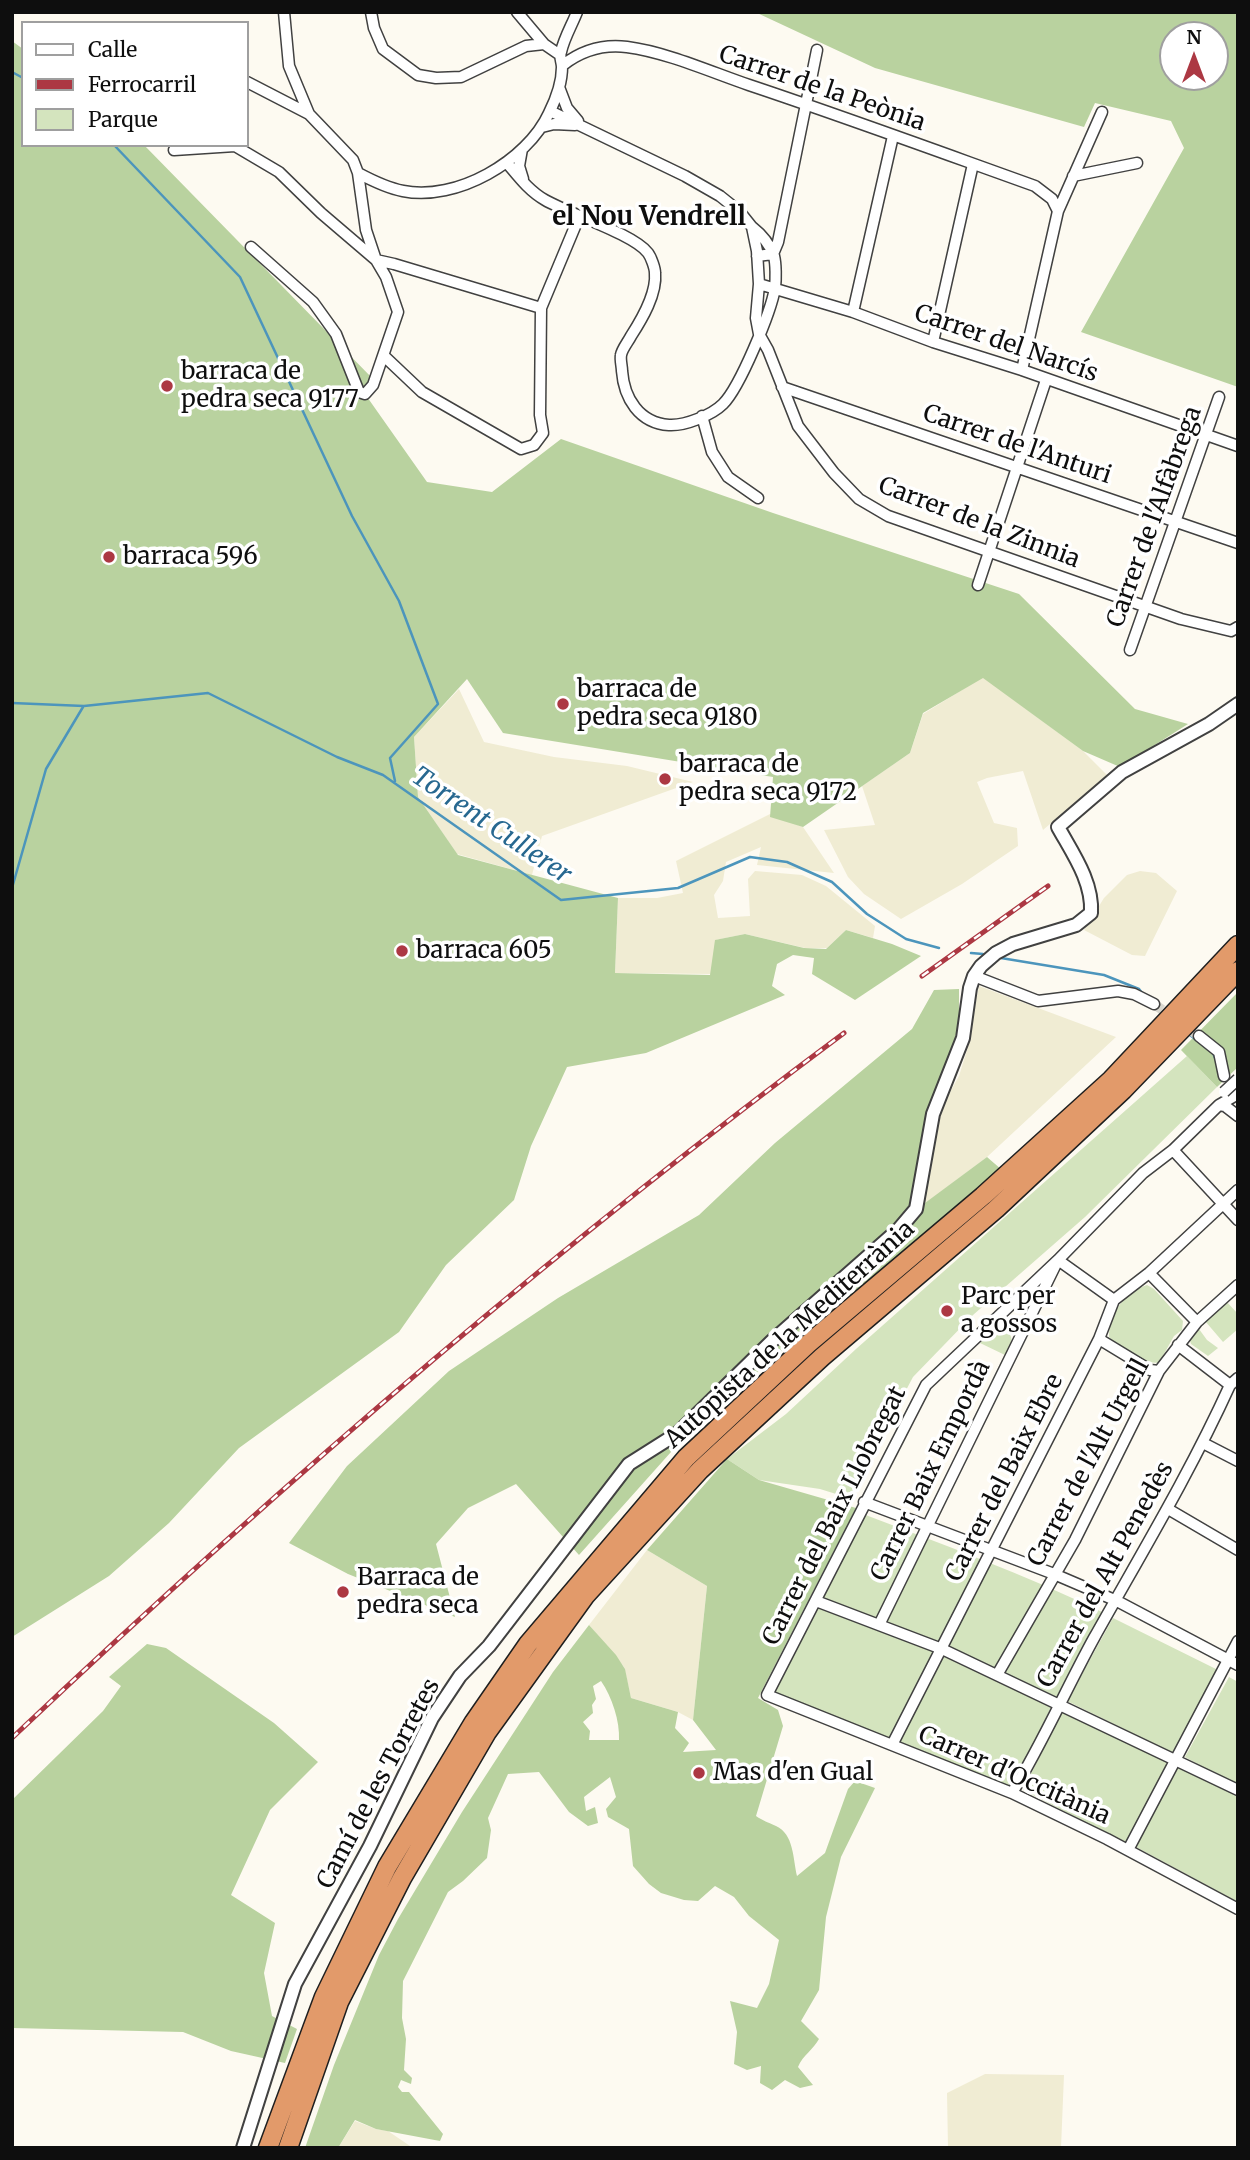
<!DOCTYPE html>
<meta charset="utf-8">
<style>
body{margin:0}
#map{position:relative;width:1250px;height:2160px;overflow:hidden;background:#fdfaf1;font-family:Merriweather,serif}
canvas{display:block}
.frame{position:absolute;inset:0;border:14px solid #0e0e0e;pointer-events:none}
.legend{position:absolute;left:21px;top:21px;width:228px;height:126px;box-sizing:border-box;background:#fff;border:2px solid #9f9f9f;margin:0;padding:9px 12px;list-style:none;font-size:21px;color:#0e0e0e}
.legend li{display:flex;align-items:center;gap:14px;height:35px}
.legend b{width:35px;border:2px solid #9f9f9f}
.north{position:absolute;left:1159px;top:21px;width:70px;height:70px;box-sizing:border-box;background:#fff;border:2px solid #9f9f9f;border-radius:50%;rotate:0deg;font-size:19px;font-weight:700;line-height:28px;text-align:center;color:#0e0e0e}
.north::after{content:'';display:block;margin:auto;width:24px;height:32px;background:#ac3843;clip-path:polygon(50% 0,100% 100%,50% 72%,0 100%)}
</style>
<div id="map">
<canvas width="1250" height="2160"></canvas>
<div class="frame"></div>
<ul class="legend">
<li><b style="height:9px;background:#fff"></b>Calle</li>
<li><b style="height:9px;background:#ac3843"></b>Ferrocarril</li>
<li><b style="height:19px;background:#d4e4be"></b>Parque</li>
</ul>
<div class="north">N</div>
</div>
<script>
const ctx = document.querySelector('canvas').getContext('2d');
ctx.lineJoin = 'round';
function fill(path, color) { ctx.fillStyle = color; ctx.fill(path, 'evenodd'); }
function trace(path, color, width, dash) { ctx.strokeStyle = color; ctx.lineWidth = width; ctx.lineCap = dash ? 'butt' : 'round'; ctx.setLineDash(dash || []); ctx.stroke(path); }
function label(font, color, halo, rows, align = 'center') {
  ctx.font = font + ' Merriweather,serif'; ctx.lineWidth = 7; ctx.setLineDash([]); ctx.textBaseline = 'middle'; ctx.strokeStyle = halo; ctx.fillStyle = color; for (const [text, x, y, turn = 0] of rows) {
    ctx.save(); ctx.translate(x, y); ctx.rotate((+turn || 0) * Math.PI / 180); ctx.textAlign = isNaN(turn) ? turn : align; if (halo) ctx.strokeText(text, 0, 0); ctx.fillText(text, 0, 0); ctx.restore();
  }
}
fill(new Path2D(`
 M 983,677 L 1083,751 L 1107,775 L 1043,830 L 1023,771 L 987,778 L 977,782 L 994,823 L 1017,828 L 1018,846 L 962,884 L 901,919 L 864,894 L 848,877 L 824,830 L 875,825 L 862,786 L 910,753 L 923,714 Z
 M 459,689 L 484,742 L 554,757 L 627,766 L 693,782 L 542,836 L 532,875 L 457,854 L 418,797 L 414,737 Z
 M 770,814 L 803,827 L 834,873 L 757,865 L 761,847 L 726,862 L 723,881 L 714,895 L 718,918 L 750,916 L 748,879 L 755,871 L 802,875 L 826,886 L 875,926 L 873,938 L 846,930 L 827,948 L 805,948 L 745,934 L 716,940 L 711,974 L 615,973 L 618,898 L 657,898 L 683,893 L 676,861 Z
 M 1140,871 L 1156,873 L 1177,891 L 1145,956 L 1132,955 L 1084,930 L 1104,898 L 1127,875 Z
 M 979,986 L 1116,1037 L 987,1157 L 925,1204 L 941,1108 L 959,1076 L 967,1050 Z
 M 647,1550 L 707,1586 L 693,1720 L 678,1712 L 631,1698 L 624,1667 L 589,1625 Z
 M 985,2074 L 1064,2075 L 1061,2148 L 948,2148 L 947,2093 Z
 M 355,2121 L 376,2129 L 388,2131 L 413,2148 L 338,2148 Z`), '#f0ecd3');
fill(new Path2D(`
 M 1187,1056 L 1217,1087 L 1085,1217 L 973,1315 L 913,1377 L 849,1498 L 820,1489 L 759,1480 L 727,1459 L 786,1414 L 856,1349 Z
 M 1147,1285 L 1154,1289 L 1183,1321 L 1182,1330 L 1174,1336 L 1159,1363 C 1142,1363 1120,1349 1109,1337 C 1109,1313 1125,1292 1147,1285 Z
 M 1226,1301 L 1238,1314 L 1238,1329 L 1223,1342 L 1205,1321 Z
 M 998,1328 L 1008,1331 C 1015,1341 1010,1347 1005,1355 L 980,1343 Z
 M 1199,1329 L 1207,1340 L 1218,1348 L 1208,1356 L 1191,1344 L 1189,1337 Z
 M 863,1514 C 944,1545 1024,1574 1102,1612 L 1051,1707 L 1013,1787 L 773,1693 Z
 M 1113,1618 L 1218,1670 L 1175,1754 L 1067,1701 Z
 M 1229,1677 L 1238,1682 L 1238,1786 L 1185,1757 Z
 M 1062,1711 L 1170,1762 L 1126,1843 L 1023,1790 Z
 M 1179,1765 L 1238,1797 L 1238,1902 L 1136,1847 Z`), '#d4e4be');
fill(new Path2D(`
 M 755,12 L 1238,12 L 1238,387 L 1081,332 L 1184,148 L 1171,121 L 1095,103 L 1084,127 L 875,68 ZM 1215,35 L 1215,77 L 1173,77 L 1173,35 Z
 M 12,41 L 23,49 L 23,145 L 144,145 L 374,380 L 365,394 L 427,482 L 492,492 L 561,439 L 773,513 L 1019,594 L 1135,709 L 1188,724 L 1120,767 L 1083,751 L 983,678 L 923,713 L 910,753 L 803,827 L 770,817 L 773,777 L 503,733 L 467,679 L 414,737 L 418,797 L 458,855 L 618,898 L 615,973 L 710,975 L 715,940 L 745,934 L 804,948 L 826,949 L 846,930 L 892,944 L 921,956 L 855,1000 L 812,974 L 814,958 L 793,955 L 777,964 L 772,986 L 785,995 L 646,1053 L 567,1067 L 531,1146 L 514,1200 L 446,1265 L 399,1332 L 239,1448 L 169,1523 L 109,1576 L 12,1637 Z
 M 959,989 L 959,1022 L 947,1069 L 925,1203 L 987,1157 L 1002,1170 L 772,1359 L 671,1452 L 579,1555 L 516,1484 L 468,1508 L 436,1544 L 455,1617 L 348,1574 L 289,1543 L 347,1466 L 449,1371 L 558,1298 L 699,1215 L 775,1143 L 912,1029 L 934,990 Z
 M 1238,992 L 1238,1067 L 1217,1087 L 1181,1050 Z
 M 727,1459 L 759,1480 L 856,1508 L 758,1698 L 778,1710 L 783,1726 L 756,1816 C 763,1821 768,1822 776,1826 C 794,1834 793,1859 797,1876 L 825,1853 L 848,1789 L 855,1781 L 875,1788 L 841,1857 L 826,1917 L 819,1990 L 801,2021 L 819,2039 C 813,2050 803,2055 798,2067 L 813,2085 L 800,2088 L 785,2080 L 772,2090 L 760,2083 L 761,2066 L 747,2070 L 734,2064 L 737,2032 L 730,2001 L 757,2008 L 769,1984 L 779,1940 L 749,1916 L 734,1897 L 715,1886 L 698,1901 L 684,1900 L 661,1893 L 649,1884 L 633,1866 L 629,1829 L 608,1817 L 606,1809 L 616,1797 L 610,1777 L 584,1797 L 586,1811 L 595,1807 L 598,1823 L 588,1826 L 569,1812 L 539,1772 L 508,1774 L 488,1818 L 491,1830 L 487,1858 L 463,1881 L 448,1892 L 403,1981 L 402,2018 L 406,2039 L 404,2070 L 412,2078 L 411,2084 L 401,2080 L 398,2087 L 402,2092 L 409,2092 L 443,2134 L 440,2141 L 376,2129 L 355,2120 L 338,2148 L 305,2148 L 334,2065 L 379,1955 L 398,1919 L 462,1812 L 553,1672 L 589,1625 L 616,1655 L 625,1669 L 631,1698 L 678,1712 L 675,1728 L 689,1743 L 683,1752 L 716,1750 L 693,1720 L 707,1586 L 647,1550 ZM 601,1681 C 612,1697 620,1721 619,1740 L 589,1740 L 590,1731 L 583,1722 L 593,1713 L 592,1705 L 596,1699 L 593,1686 Z
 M 147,1644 L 166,1648 L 274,1723 L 318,1762 L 270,1810 L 231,1895 L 275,1923 L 264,1973 L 272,2016 L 297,2029 L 285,2063 L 231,2051 L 183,2032 L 12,2028 L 12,1800 L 103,1711 L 121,1686 L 109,1677 Z`), '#b9d29f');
trace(new Path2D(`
 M 12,72 L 23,78
 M 114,145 L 240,277 L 352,516 L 399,601 L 438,704 L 390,758 L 395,781
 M 12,703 L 84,706 L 208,693 L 337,757 L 383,775 L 561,900 L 678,888 L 750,857 L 787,862 L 832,882 L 867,914 L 906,939 L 939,948
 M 12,888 L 46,769 L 83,707
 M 971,953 L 983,954
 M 1001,958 L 1104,975 L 1139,989 L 1142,993
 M 1190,1035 L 1213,1053 L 1217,1062`), '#4c95bc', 2.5);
trace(new Path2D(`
 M 1154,1004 L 1199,1036`), '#d9d7cf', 10, [10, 5]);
const minor = new Path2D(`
 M 371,12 L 374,28 L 383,49 L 418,75 L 436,78 L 461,77 L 526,46 L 544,44 L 560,55
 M 517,12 L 544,44
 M 563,65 C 581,51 603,44 627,47 C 666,52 711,72 749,85 C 845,117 940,152 1035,186 L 1052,199 L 1058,211
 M 247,82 L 309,114
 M 559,87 L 567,108 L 578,121
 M 550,111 L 685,176 L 720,196 L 740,212 L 752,227 L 757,251 L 759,284 L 756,318 L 759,334 L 768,350 L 798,426 L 834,473 L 859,499 L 888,516 L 1181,619 L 1231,631 L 1238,627
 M 542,127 L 554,124 L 575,125
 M 522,149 L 519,166 L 523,179
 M 174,150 L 235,146 L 279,172 L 321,213 L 376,260 L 394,264 L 541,308
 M 507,163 C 518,176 529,191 545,200 C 569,214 634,234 648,253 C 651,257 655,268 655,273 C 657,294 642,319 631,336 C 628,342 622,349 621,355 C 620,360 622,366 622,371 C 624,398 639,423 669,425 C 685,426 712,415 723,404 C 740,387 771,312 775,288 C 776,279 776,264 774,256 C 770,245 761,234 752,227
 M 358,173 C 373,181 387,188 403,191 C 456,202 527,161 549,113 C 556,99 562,83 562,67 C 562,62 559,57 561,52 C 564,38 572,25 577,12
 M 1073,176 L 1137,163
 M 251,247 L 313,302 L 336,334 L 359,392 L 365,394 L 373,385 L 398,312 L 386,277 L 376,260 L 366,230 L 358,173 L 353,160 L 309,114 L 289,66 L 284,12
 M 757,256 L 773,254 L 778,242 L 817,50
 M 759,284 L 853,312 L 933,342 L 1022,370 L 1238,446
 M 853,312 L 893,136
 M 933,342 L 973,164
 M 384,356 L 422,392 L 521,449 L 534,445 L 543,433 L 540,415 L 541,308 L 579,217
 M 1022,370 L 1058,211 L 1102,112
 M 782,387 L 1238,543
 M 702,416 L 712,452 L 728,477 L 758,498
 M 978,585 L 1046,380
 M 1130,650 L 1219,397
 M 974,976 L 1038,1001 L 1118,991 L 1134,994 L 1154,1004
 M 1199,1036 L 1219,1052 L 1224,1076
 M 1219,1105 L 1238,1094
 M 1238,1116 L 1225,1106 L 1219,1105 L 1173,1150 L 1143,1173 L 1058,1260 L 926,1385 L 767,1695 L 1012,1793 L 1107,1839 L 1238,1909
 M 1173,1150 L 1238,1220
 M 1149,1273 L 1197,1322
 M 1099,1339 L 1150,1370 L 1159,1371
 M 1178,1345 L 1230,1385
 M 1203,1443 L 1238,1461
 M 864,1502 L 1054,1574 L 1117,1601 L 1238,1665
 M 1168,1509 L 1238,1550
 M 816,1601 L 942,1649 L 1238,1790
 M 879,1625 L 1058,1260 L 1114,1300
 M 997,1675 L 1075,1540 L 1159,1371 L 1197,1322 L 1238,1285
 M 892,1745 L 1099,1339 L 1114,1300 L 1149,1273 L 1238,1190
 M 1012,1793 C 1042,1744 1066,1689 1094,1638 C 1141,1554 1190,1473 1230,1385 L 1238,1378
 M 1128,1850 L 1238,1641`);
const tertiary = new Path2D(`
 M 243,2148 L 295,1984 L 370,1846 L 432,1718 L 460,1676 L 489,1646 L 629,1464 L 678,1433 L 772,1341 L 899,1229 L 916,1209 L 933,1114 L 963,1038 L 970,988 L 974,976 L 981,966 L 996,953 L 1013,944 L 1076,925 L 1091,913 C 1093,882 1073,854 1058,827 L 1122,772 L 1209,724 L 1238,704`);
const motorway = new Path2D(`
 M 268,2148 L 324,1997 L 387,1867 L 474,1722 L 528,1644 L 686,1458 L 808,1344 L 983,1196 L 1111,1080 L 1238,945
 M 288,2148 L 339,2002 L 402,1878 L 487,1732 L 585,1596 L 700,1470 L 822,1357 L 996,1209 L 1123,1090 L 1238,971`);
trace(minor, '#414141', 13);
trace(tertiary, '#414141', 16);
trace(motorway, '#1f1f1f', 21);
trace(minor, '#fff', 10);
trace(tertiary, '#fff', 12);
trace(motorway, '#e29a6a', 18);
const rail = new Path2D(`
 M 922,976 L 1048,886
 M 12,1738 C 276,1488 552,1250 844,1033`);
trace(rail, '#ac3843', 5);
trace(rail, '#fff', 2.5, [8]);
const minorBridge = new Path2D(`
 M 1224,1092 L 1238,1079`);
trace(minorBridge, '#414141', 13, []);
trace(minorBridge, '#fff', 10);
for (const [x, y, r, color] of [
 [167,386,7,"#ac3843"],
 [109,557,7,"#ac3843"],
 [563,704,7,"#ac3843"],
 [665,779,7,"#ac3843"],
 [402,951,7,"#ac3843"],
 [947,1311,7,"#ac3843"],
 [343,1592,7,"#ac3843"],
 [699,1773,7,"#ac3843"]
]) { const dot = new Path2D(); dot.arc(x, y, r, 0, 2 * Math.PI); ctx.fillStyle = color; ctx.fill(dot); trace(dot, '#fff', 2.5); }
label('24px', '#0e0e0e', '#fff', [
 ["Carrer de la Peònia",822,89,19],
 ["Carrer del Narcís",1006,344,19],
 ["Carrer de l'Anturi",1017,445,19],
 ["Carrer de l'Alfàbrega",1155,517,-70],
 ["Carrer de la Zinnia",979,523,21],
 ["Autopista de la Mediterrània",790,1335,-42],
 ["Carrer de l'Alt Urgell",1089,1463,-62],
 ["Carrer Baix Empordà",931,1471,-64],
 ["Carrer del Baix Ebre",1005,1478,-63],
 ["Carrer del Baix Llobregat",835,1516,-63],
 ["Carrer del Alt Penedès",1106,1575,-61],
 ["Carrer d'Occitània",1014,1776,24],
 ["Camí de les Torretes",379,1784,-62]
]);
label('24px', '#0e0e0e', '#fff', [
 ["barraca de",181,372],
 ["pedra seca 9177",181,400],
 ["barraca 596",123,557],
 ["barraca de",577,690],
 ["pedra seca 9180",577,718],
 ["barraca de",679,765],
 ["pedra seca 9172",679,793],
 ["barraca 605",416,951],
 ["Parc per",961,1297],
 ["a gossos",961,1325],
 ["Barraca de",357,1578],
 ["pedra seca",357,1606],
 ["Mas d'en Gual",713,1773]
], 'left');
label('bold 26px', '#0e0e0e', '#fff', [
 ["el Nou Vendrell",649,218]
]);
label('italic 26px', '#276890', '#fff', [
 ["Torrent Cullerer",491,826,34]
]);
</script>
